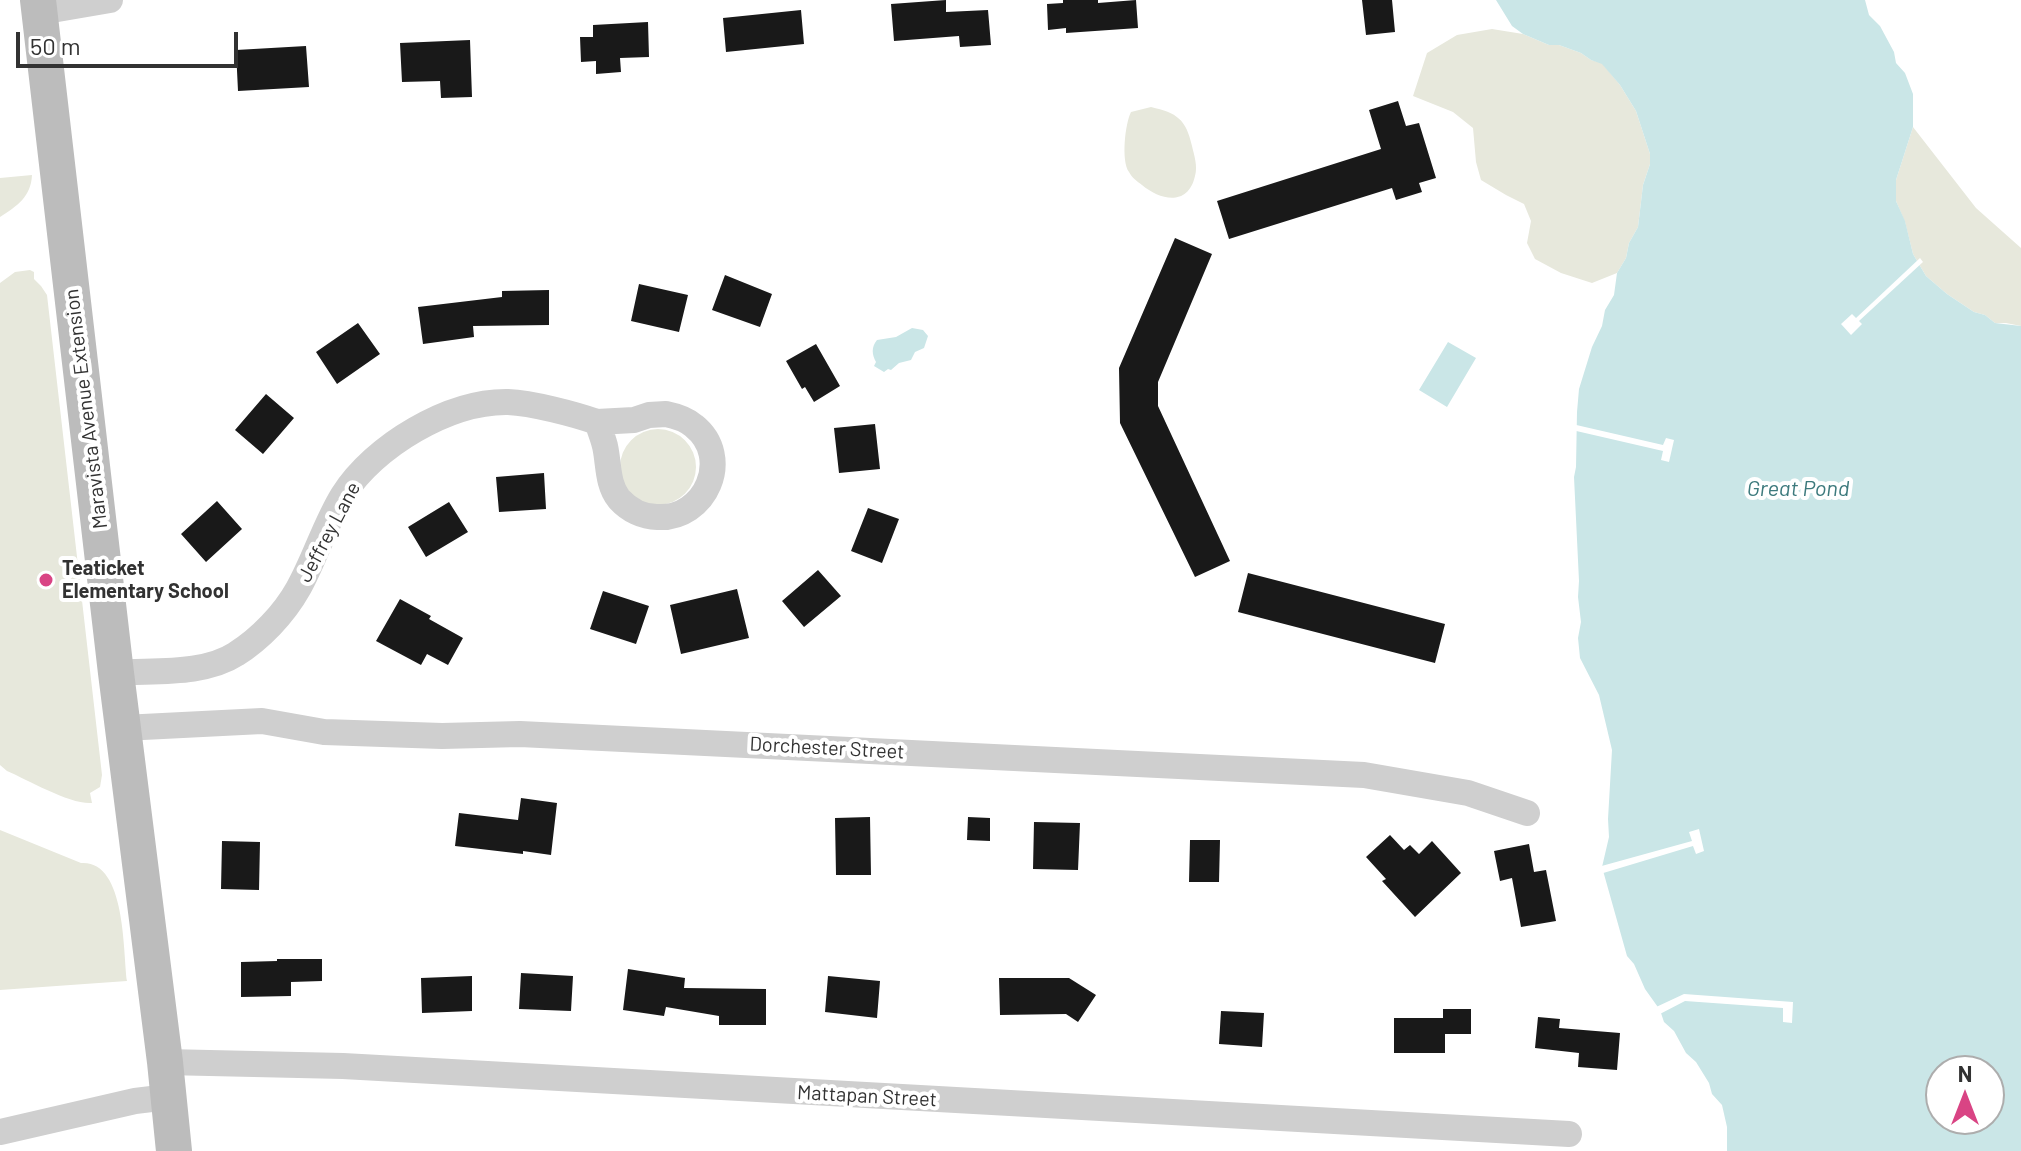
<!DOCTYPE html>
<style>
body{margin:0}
#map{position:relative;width:2021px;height:1151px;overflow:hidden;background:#fff;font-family:Barlow,sans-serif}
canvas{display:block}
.north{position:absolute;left:1925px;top:1055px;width:80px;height:80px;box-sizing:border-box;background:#fff;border:2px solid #adadad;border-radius:50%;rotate:0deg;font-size:22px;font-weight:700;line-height:32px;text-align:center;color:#323232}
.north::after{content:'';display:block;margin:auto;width:28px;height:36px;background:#d94484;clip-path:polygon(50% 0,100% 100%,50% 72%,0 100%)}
.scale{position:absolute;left:16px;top:32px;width:222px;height:36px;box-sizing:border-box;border:4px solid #323232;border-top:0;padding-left:10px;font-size:24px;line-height:28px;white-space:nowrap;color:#323232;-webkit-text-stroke:6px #fff;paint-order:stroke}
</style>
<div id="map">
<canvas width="2021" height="1151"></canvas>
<div class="north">N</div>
<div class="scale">50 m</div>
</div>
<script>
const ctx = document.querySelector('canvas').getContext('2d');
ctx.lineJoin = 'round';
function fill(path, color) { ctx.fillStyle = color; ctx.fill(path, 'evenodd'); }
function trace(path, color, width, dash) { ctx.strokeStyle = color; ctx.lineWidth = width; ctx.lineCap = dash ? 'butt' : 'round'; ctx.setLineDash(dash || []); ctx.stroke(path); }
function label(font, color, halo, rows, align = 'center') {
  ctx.font = font + ' Barlow,sans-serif'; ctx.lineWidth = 8; ctx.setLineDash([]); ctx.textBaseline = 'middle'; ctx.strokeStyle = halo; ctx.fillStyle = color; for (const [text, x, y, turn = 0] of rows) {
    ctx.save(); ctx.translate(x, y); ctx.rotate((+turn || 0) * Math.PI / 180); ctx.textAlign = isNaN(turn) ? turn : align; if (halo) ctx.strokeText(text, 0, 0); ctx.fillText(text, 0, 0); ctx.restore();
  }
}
fill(new Path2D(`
 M 1492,29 L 1523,34 L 1549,45 L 1559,45 L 1581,53 L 1591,60 L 1602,63 L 1620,85 L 1636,111 L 1650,154 L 1650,164 L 1643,185 L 1638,227 L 1629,243 L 1626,258 L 1617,273 L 1592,283 L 1561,273 L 1535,259 L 1527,243 L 1531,221 L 1524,204 L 1506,195 L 1481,180 L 1476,162 L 1473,128 L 1453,112 L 1413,96 L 1427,53 L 1457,35 Z
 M 1151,107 C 1177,113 1186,119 1192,146 C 1194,155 1198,166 1195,176 C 1188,207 1160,200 1142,185 C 1137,181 1132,178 1129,172 C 1121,161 1125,124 1131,112 Z
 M 1913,127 L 1976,208 L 2021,248 L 2021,326 L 2006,323 L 1995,323 L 1985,315 L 1974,312 L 1947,294 L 1926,276 L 1913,254 L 1905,222 L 1896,201 L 1896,180 Z
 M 32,175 C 31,197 17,206 0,217 L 0,178 Z
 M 30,270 L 34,272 L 34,279 L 41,286 L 47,295 L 102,775 L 100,787 L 90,793 L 92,803 C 71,805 28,780 7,771 L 0,765 L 0,283 L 15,272 Z
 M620 467a38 38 0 1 1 76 0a38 38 0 1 1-76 0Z
 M 0,830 L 81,863 C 126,860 123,950 127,981 L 0,990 Z`), '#e7e8dc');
fill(new Path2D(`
 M 1496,0 L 1865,0 L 1869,15 L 1880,26 L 1894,52 L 1896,63 L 1905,73 L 1913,94 L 1913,127 L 1896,180 L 1896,201 L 1905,221 L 1913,254 L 1926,276 L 1947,294 L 1974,312 L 1985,315 L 1995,323 L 2021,326 L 2021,1151 L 1727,1151 L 1727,1127 L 1722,1105 L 1712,1094 L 1709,1083 L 1696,1062 L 1686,1053 L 1674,1031 L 1664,1022 L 1660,1010 L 1645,989 L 1634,964 L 1627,956 L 1602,867 L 1609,837 L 1608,819 L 1612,750 L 1599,695 L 1580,658 L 1578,638 L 1581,622 L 1578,597 L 1579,581 L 1574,477 L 1576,467 L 1577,412 L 1579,389 L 1592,347 L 1602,326 L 1605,310 L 1614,295 L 1617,273 L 1626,258 L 1629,243 L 1638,227 L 1643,185 L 1650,164 L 1650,154 L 1636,111 L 1620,85 L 1602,64 L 1591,60 L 1581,53 L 1559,45 L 1549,45 L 1523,34 L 1512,26 ZM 1941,1071 L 1989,1071 L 1989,1119 L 1941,1119 Z
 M 912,328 L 923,330 L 928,336 L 924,348 L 915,352 L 911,360 L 899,363 L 891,370 L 888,369 L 884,372 L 874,366 L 876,362 C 872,355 871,347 877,340 L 896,337 Z
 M 1448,342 L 1476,358 L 1447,407 L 1419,390 Z`), '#cae6e7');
fill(new Path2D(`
 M 1920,258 L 1923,262 L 1859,321 L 1862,324 L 1851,335 L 1841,324 L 1852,314 L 1856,318 Z
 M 1572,424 L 1663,445 L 1666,438 L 1674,440 L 1669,462 L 1661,460 L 1663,451 L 1572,430 Z
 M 1699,829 L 1704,851 L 1696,854 L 1693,846 L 1600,874 L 1598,867 L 1692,841 L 1689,832 Z
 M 1684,994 L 1793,1002 L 1792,1023 L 1783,1022 L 1783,1008 L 1685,1001 L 1658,1015 L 1654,1008 Z`), '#fff');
fill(new Path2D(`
 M 946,0 L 946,12 L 988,10 L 991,45 L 960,47 L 959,36 L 894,41 L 891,4 Z
 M 1063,0 L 1098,0 L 1098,3 L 1136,0 L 1138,28 L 1066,33 L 1066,28 L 1048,30 L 1047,4 L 1063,3 Z
 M 1362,0 L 1392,0 L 1395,32 L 1366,35 Z
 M 801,10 L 804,44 L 726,52 L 723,18 Z
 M 648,22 L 649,57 L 620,58 L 621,72 L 596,74 L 596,61 L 581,62 L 580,37 L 593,37 L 593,25 Z
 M 470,40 L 472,97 L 441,98 L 440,81 L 402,82 L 400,43 Z
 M 306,46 L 309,87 L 238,91 L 236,50 Z
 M 1398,101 L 1406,126 L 1419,123 L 1436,178 L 1419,183 L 1422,192 L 1396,200 L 1392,188 L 1229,239 L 1217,201 L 1381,149 L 1369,110 Z
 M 1175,238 L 1212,254 L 1158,382 L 1158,406 L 1230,561 L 1195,577 L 1120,423 L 1119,368 Z
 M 725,275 L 772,294 L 760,327 L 712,310 Z
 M 639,284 L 688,295 L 679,332 L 631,321 Z
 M 549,290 L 549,325 L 473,326 L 474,337 L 423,344 L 418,307 L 502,297 L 502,291 Z
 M 358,323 L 380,354 L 337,384 L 316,352 Z
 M 816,344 L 840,386 L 814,402 L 805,387 L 802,389 L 786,361 Z
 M 266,394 L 294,418 L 263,454 L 235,430 Z
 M 875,424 L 880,469 L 839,473 L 834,428 Z
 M 544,473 L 546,509 L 499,512 L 496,477 Z
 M 217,501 L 242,529 L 206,562 L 181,534 Z
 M 449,502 L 468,532 L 426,557 L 408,527 Z
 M 868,508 L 899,519 L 882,563 L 851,551 Z
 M 818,570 L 841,596 L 804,627 L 782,601 Z
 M 1248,573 L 1445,624 L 1435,663 L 1238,612 Z
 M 737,589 L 749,638 L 681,654 L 670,605 Z
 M 603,591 L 649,606 L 636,644 L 590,629 Z
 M 400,599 L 431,616 L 429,619 L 463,638 L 448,665 L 427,654 L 421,665 L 376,641 Z
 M 521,798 L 557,803 L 551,855 L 523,851 L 523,854 L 455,846 L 459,813 L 518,820 Z
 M 870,817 L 871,875 L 836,875 L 835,818 Z
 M 968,817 L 990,818 L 990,841 L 967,840 Z
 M 1034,822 L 1080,823 L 1078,870 L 1033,869 Z
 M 1390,835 L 1404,850 L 1410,845 L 1419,854 L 1432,841 L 1461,873 L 1415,917 L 1382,881 L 1386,879 L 1366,857 Z
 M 1190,840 L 1220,840 L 1219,882 L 1189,882 Z
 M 222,841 L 260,842 L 259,890 L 221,889 Z
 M 1529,844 L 1534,872 L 1546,870 L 1556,921 L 1521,927 L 1512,878 L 1500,881 L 1494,851 Z
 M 277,959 L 322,959 L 322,981 L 291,982 L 291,996 L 241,997 L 241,962 L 277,961 Z
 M 628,969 L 685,978 L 684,988 L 766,989 L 766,1025 L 719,1025 L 719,1016 L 666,1007 L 664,1016 L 623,1010 Z
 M 521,973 L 573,976 L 571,1011 L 519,1009 Z
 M 472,976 L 472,1011 L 422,1013 L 421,978 Z
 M 828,976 L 880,981 L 877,1018 L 825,1012 Z
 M 999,978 L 1069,978 L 1096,995 L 1078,1022 L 1066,1014 L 1000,1015 Z
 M 1443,1009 L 1471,1009 L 1471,1034 L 1445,1034 L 1445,1053 L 1394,1053 L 1394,1018 L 1443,1018 Z
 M 1221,1011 L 1264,1013 L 1262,1047 L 1219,1044 Z
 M 1538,1017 L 1560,1019 L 1559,1028 L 1620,1033 L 1617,1070 L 1578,1067 L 1579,1053 L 1535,1048 Z`), '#191919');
trace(new Path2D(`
 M 40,12 L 110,0
 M 666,414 C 676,416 686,419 694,426 C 733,457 706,520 657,517 C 643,517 629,510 619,499 C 607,484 609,464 605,446 C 603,438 600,430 597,422 L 634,420 L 649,415 Z
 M 116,673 C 153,670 204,675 236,654 C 260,639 284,614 298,589 C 315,559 325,524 343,495 C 374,446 449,401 508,402 C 532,403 574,414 597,422
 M 123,728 L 262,721 L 324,732 L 442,736 L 520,734 L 1364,775 L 1468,793 L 1527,813
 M 165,1062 L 343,1066 L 1569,1134
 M 0,1132 L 135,1101 L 168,1097`), '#cfcfcf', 26);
trace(new Path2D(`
 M 38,0 L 116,673 L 165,1062 L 174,1151`), '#bcbcbc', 36);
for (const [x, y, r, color] of [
 [46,580,8,"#d94484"]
]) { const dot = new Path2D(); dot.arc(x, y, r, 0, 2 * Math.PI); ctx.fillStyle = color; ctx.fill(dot); trace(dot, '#fff', 3); }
label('20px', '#323232', '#fff', [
 ["Maravista Avenue Extension",86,409,-97],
 ["Jeffrey Lane",329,532,-62],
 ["Dorchester Street",827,748,3],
 ["Mattapan Street",867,1096,3]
]);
label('bold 20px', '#323232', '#fff', [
 ["Teaticket",62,568],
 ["Elementary School",62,591]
], 'left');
label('italic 22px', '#3d7a7d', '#fff', [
 ["Great Pond",1798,489]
]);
</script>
